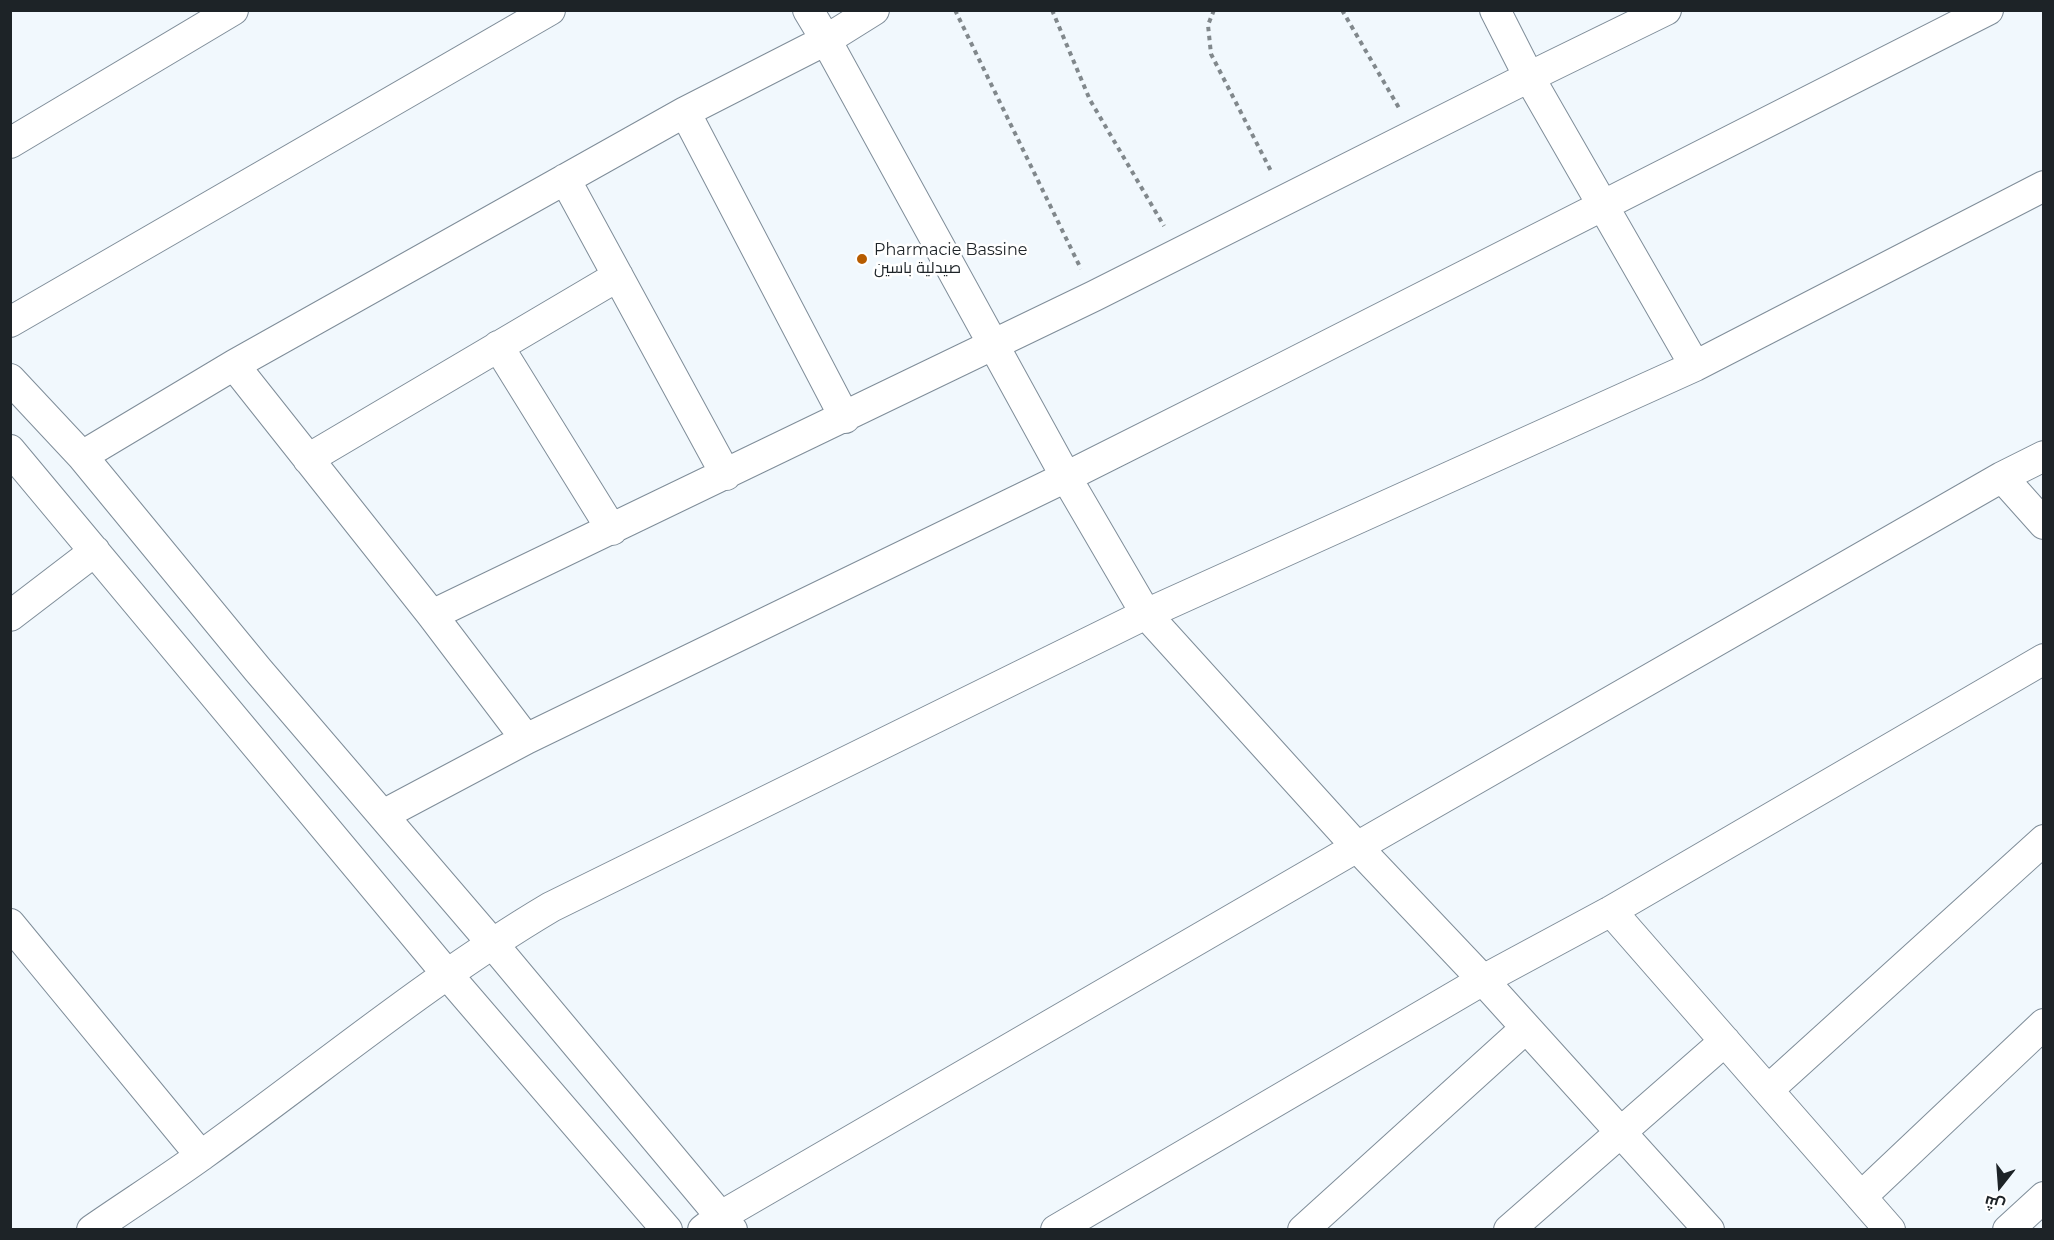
<!DOCTYPE html>
<meta charset="utf-8">
<style>
body{margin:0}
#map{position:relative;width:2054px;height:1240px;overflow:hidden;background:#f1f8fd;font-family:Montserrat,Cairo,sans-serif}
canvas{display:block}
.frame{position:absolute;inset:0;border:12px solid #1d2327;pointer-events:none}
.north{position:absolute;left:1970px;top:1156px;width:60px;height:60px;-webkit-text-stroke:4px #fff;paint-order:stroke;rotate:197deg;font-size:16px;font-weight:700;line-height:24px;text-align:center;color:#1d2327}
.north::after{content:'';display:block;margin:auto;width:21px;height:27px;background:#1d2327;clip-path:polygon(50% 0,100% 100%,50% 72%,0 100%)}
</style>
<div id="map">
<canvas width="2054" height="1240"></canvas>
<div class="frame"></div>
<div class="north">ش</div>
</div>
<script>
const ctx = document.querySelector('canvas').getContext('2d');
ctx.lineJoin = 'round';
function trace(path, color, width, dash) { ctx.strokeStyle = color; ctx.lineWidth = width; ctx.lineCap = dash ? 'butt' : 'round'; ctx.setLineDash(dash || []); ctx.stroke(path); }
function label(font, color, halo, rows, align = 'center') {
  ctx.font = font + ' Montserrat,Cairo,sans-serif'; ctx.lineWidth = 5; ctx.setLineDash([]); ctx.textBaseline = 'middle'; ctx.strokeStyle = halo; ctx.fillStyle = color; for (const [text, x, y, turn = 0] of rows) {
    ctx.save(); ctx.translate(x, y); ctx.rotate((+turn || 0) * Math.PI / 180); ctx.textAlign = isNaN(turn) ? turn : align; if (halo) ctx.strokeText(text, 0, 0); ctx.fillText(text, 0, 0); ctx.restore();
  }
}
const street = new Path2D(`
 M 808,10 L 826,40 L 1066,477 L 1146,614 L 1357,847 L 1483,980 L 1709,1230
 M 1495,10 L 1529,77 L 1695,366
 M 685,112 L 845,418
 M 10,143 L 233,10
 M 565,179 L 726,475
 M 10,322 L 550,10
 M 498,346 L 612,530
 M 234,365 L 432,615 L 526,739
 M 10,379 L 82,456 L 258,670 L 492,943 L 732,1230
 M 10,450 L 447,974 L 667,1230
 M 82,456 L 234,365 L 685,112 L 826,40 L 874,10
 M 308,459 L 618,276
 M 2002,477 L 2044,524
 M 432,615 L 1094,296 L 1529,77 L 1666,10
 M 10,616 L 95,551
 M 383,815 L 526,739 L 1066,477 L 1277,371 L 1988,10
 M 1611,911 L 1890,1230
 M 10,924 L 201,1156
 M 1768,1090 L 2044,840
 M 1861,1197 L 2044,1024
 M 92,1230 C 128,1205 166,1181 202,1155 C 318,1072 428,980 551,907 L 1146,614 L 1695,366 L 2044,186
 M 703,1230 L 721,1216 L 1357,847 L 2002,477 L 2044,456
 M 1056,1230 L 1483,980 L 1611,911 L 2044,659
 M 1303,1230 L 1526,1028
 M 1509,1230 L 1725,1041
 M 2008,1230 L 2044,1197`);
trace(street, '#7f8d99', 32);
trace(new Path2D(`
 M 955,10 L 1081,269
 M 1052,10 L 1090,100 L 1164,226
 M 1214,10 L 1208,25 L 1211,54 L 1272,173
 M 1342,10 L 1399,108`), '#81888c', 4, [4.5, 4.5]);
trace(street, '#fff', 30);
for (const [x, y, r, color] of [
 [862,259,6,"#b75c00"]
]) { const dot = new Path2D(); dot.arc(x, y, r, 0, 2 * Math.PI); ctx.fillStyle = color; ctx.fill(dot); trace(dot, '#fff', 2); }
label('16px', '#1d2327', '#fff', [
 ["Pharmacie Bassine",874,250],
 ["صيدلية باسين",874,268]
], 'left');
</script>
